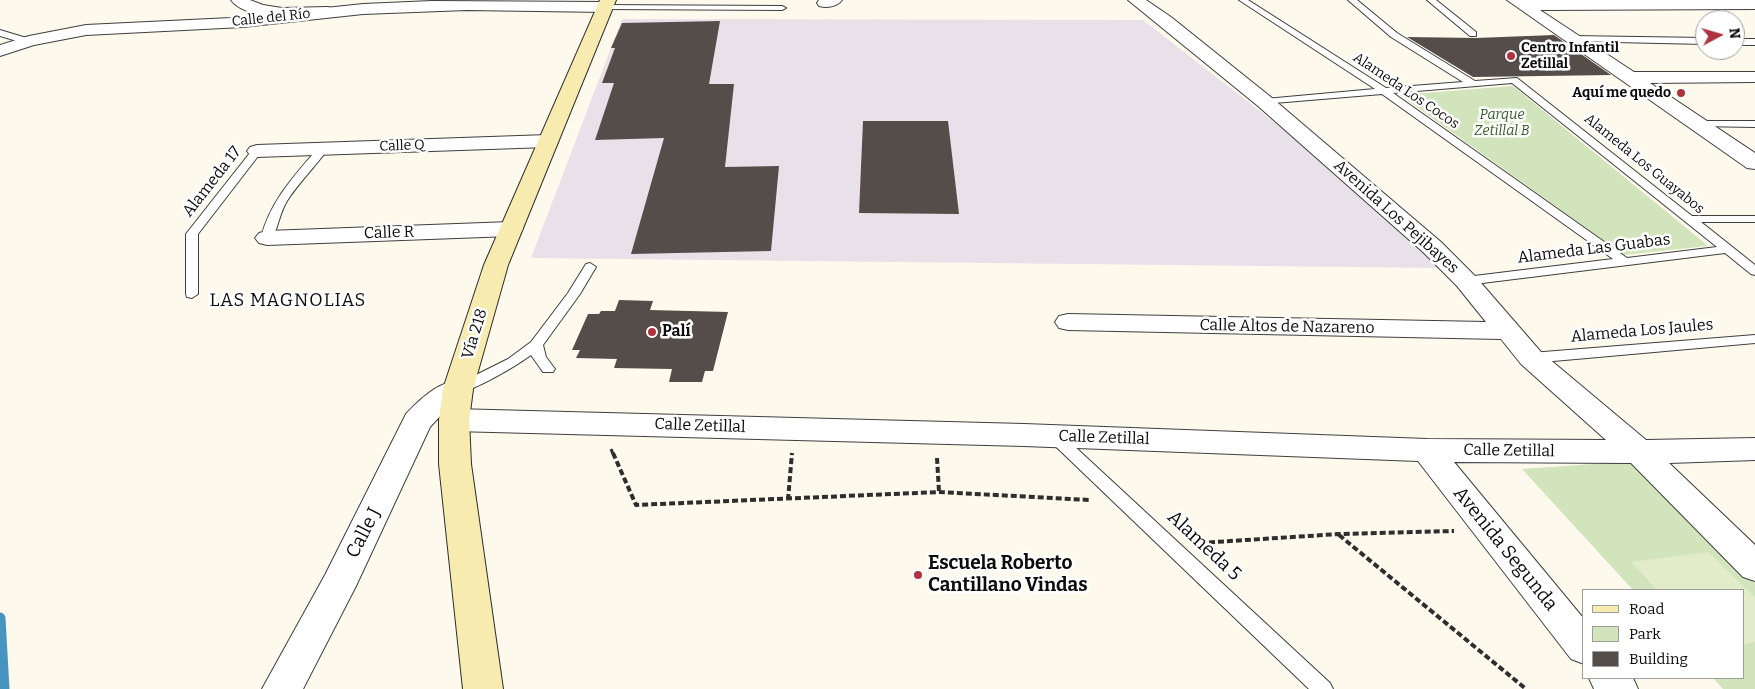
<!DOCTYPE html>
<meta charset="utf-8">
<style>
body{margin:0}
#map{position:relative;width:1755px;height:689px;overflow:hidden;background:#fdf9ed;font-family:Bitter,serif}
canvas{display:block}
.legend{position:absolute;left:1582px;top:589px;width:162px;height:90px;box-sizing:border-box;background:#fff;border:1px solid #9e9e9e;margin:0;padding:6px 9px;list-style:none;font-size:15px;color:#0c0c0c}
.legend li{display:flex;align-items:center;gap:10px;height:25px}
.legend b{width:25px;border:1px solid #9e9e9e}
.north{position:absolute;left:1695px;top:10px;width:50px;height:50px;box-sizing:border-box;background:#fff;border:1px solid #9e9e9e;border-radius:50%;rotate:84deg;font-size:14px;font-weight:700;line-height:20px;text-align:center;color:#0c0c0c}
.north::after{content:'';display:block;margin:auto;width:18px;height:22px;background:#ae333f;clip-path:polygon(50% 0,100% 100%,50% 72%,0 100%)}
</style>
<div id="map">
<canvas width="1755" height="689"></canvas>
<ul class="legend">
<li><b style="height:6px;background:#f7ebaf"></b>Road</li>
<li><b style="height:14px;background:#d2e4bb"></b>Park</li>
<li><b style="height:14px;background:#544d4a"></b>Building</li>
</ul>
<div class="north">N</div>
</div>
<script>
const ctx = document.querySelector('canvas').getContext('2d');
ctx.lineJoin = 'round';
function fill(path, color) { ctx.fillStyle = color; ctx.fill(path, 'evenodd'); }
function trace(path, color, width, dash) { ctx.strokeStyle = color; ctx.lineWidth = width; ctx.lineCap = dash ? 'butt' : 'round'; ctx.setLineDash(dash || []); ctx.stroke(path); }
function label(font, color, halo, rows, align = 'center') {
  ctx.font = font + ' Bitter,serif'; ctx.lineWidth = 5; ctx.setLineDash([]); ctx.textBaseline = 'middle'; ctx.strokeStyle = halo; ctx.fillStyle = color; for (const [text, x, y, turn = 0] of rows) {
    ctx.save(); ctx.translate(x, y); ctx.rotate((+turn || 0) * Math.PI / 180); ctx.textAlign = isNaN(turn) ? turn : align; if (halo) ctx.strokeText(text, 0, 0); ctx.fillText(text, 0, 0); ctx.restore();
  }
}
fill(new Path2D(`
 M 622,19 L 1143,20 L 1292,136 L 1441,268 L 531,258 Z`), '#e9e1ea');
fill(new Path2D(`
 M 1513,86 L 1707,245 L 1707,246 L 1624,255 L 1400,95 Z
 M 1637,461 L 1755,583 L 1755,689 L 1723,689 L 1713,678 L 1744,678 L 1744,590 L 1633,590 L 1522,469 Z`), '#d2e4bb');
fill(new Path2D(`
 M 1708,552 L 1755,597 L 1755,642 L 1744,644 L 1744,590 L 1657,590 L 1631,562 Z`), '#e2eccb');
trace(new Path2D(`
 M 0,618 L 4,689`), '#4694bf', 11);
fill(new Path2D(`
 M 720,21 L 709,84 L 734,84 L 725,167 L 779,166 L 771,251 L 631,254 L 664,138 L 595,140 L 614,83 L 602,83 L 615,48 L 611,48 L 622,23 Z
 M 1554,35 L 1611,75 L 1473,77 L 1407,37 L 1476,38 Z
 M 863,121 L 948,121 L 959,214 L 859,213 Z
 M 619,300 L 653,301 L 650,310 L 728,312 L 713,371 L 705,371 L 702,382 L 669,382 L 672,369 L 614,368 L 617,359 L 576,358 L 580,350 L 572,350 L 588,314 L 599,314 L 601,311 L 615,311 Z`), '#544d4a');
const service = new Path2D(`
 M 1239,0 L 1248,0 L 1386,88 L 1463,82 L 1391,37 L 1348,0 L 1357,0 L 1397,33 L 1475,81 L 1517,78 L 1692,216 L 1755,216 L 1755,222 L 1701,222 L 1755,265 L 1755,275 L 1751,274 L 1725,253 L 1466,285 L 1462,284 L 1460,281 L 1466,277 L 1613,259 L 1382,94 L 1262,104 L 1262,100 L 1265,99 L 1375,89 ZM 1512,83 L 1717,247 L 1627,258 L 1393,93 Z
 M 1427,0 L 1436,0 L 1476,32 L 1476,36 L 1470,36 Z
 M 602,5 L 782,6 L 786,8 L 782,10 L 605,9 L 601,7 Z
 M 0,30 L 30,39 L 31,41 L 27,44 L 0,36 Z
 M 1572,36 L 1705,38 L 1705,44 L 1569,41 L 1569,37 Z
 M 1735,39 L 1755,39 L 1755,45 L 1735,45 Z
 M 1700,121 L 1755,121 L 1755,127 L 1696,126 L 1696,122 Z
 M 323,146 L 328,149 C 315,167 299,182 287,201 C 279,214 278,229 271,241 L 263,241 L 261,238 C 270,201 295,175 319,147 Z
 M 257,148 L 262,151 L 198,234 L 198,294 L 192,298 L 187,297 L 186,294 L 186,234 L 253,149 Z
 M 590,263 L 596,267 L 580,294 L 543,345 L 546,357 L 555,369 L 553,372 L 543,372 L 531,355 C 519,364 467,396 454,392 L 452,389 L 454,386 L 508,359 L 531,342 L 568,293 L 586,264 Z
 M 1755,335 L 1755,343 L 1531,363 L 1526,361 L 1524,358 L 1526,355 L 1531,353 Z
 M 1054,431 L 1059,432 L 1330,683 L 1333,689 L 1309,689 L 1049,440 L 1046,436 L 1049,432 Z`);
const minor = new Path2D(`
 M 231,0 L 250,0 L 263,5 L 282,8 L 328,7 L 334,9 L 336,12 L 334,15 L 328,17 C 304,17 247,22 231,0 Z
 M 819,0 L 842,0 C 837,7 827,8 819,6 L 817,3 Z
 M 1128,0 L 1146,0 L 1171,17 L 1272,98 L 1441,242 L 1475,276 L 1541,352 L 1646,440 L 1755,438 L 1755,460 L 1669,463 L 1755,545 L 1755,581 L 1743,577 L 1631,463 L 1454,462 L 1584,619 L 1584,664 L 1571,659 L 1418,461 L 1024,446 L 454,431 L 443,427 L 439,420 L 443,413 L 430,427 L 356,586 L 303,689 L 262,689 L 325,575 L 406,414 C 421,398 445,375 468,382 L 473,389 L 468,396 L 444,412 L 454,409 L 1024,424 L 1427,439 L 1606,440 L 1521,364 L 1501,339 L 1068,330 L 1059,328 L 1055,322 L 1059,316 L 1068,314 L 1486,322 L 1457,286 L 1423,252 L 1258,106 Z
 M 1507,0 L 1755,0 L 1755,9 L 1540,10 L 1634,72 L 1755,72 L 1755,82 L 1650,83 L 1755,153 L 1755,169 L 1747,168 Z
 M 548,135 L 555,137 L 558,141 L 555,145 L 548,147 L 257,157 L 250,155 L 247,151 L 250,147 L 257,145 Z
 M 511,222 L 519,224 L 523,229 L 519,234 L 511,236 L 267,245 L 259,243 L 255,238 L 259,233 L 267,231 Z
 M 1589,678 L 1633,678 L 1638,689 L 1594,689 Z`);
const tertiary = new Path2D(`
 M 432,1 L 605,2 L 611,4 L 613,7 L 611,10 L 605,12 L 467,10 L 363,14 L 243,27 L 86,35 L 34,45 L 0,56 L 0,45 L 29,36 L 86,25 L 231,18 L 363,4 Z`);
const secondary = new Path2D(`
 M 600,0 L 616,0 L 508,265 L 473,389 L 469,420 L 471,464 L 503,689 L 463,689 L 439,464 L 439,420 L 443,389 L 484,265 Z`);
trace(service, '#3f3f3f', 2);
trace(minor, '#3f3f3f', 2);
trace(tertiary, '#3f3f3f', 2);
trace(secondary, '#2e2e2e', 2);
trace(new Path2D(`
 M 611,449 L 613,454`), '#2e2e2e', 3, [5, 2.5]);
trace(new Path2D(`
 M 613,453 L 636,505 L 939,492 L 1090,500
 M 937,458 L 939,492
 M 788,500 L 792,453
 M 1339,535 L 1526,689
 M 1200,543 L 1339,534 L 1454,531`), '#2e2e2e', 4, [6, 3]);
fill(service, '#fff');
fill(minor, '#fff');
fill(tertiary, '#fff');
fill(secondary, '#f7ebaf');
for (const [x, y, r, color] of [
 [1511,56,5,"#ae333f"],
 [1681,93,5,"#ae333f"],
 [652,332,5,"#ae333f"],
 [918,575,5,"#ae333f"]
]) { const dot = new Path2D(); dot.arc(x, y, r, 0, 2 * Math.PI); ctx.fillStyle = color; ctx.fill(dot); trace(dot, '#fff', 2); }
label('14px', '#0c0c0c', '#fff', [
 ["Calle del Río",271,18,-6],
 ["Alameda Los Cocos",1406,91,34],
 ["Calle Q",402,146,-2],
 ["Alameda Los Guayabos",1644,164,39]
]);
label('bold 14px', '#0c0c0c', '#fff', [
 ["Centro Infantil",1521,48],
 ["Zetillal",1521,64],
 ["Aquí me quedo",1671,93,"right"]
], 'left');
label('italic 14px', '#325d24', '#fff', [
 ["Parque",1502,115],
 ["Zetillal B",1502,131]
]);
label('16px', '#0c0c0c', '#fff', [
 ["Alameda 17",212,182,-52],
 ["Avenida Los Pejibayes",1396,217,42],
 ["Calle R",389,233,-2],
 ["Alameda Las Guabas",1594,249,-7],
 ["Calle Altos de Nazareno",1287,327,1],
 ["Alameda Los Jaules",1642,331,-5],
 ["Vía 218",475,334,-73],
 ["Calle Zetillal",700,426,2],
 ["Calle Zetillal",1104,438,2],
 ["Calle Zetillal",1509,451,1]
]);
label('bold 16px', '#0c0c0c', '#fff', [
 ["Palí",662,332]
], 'left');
ctx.letterSpacing = '1px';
label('18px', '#0c0c0c', '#fff', [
 ["LAS MAGNOLIAS",288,301]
]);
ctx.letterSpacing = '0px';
label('19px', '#0c0c0c', '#fff', [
 ["Calle J",364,533,-63],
 ["Alameda 5",1204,546,43],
 ["Avenida Segunda",1505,549,51]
]);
label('bold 19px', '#0c0c0c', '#fff', [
 ["Escuela Roberto",928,564],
 ["Cantillano Vindas",928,586]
], 'left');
</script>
